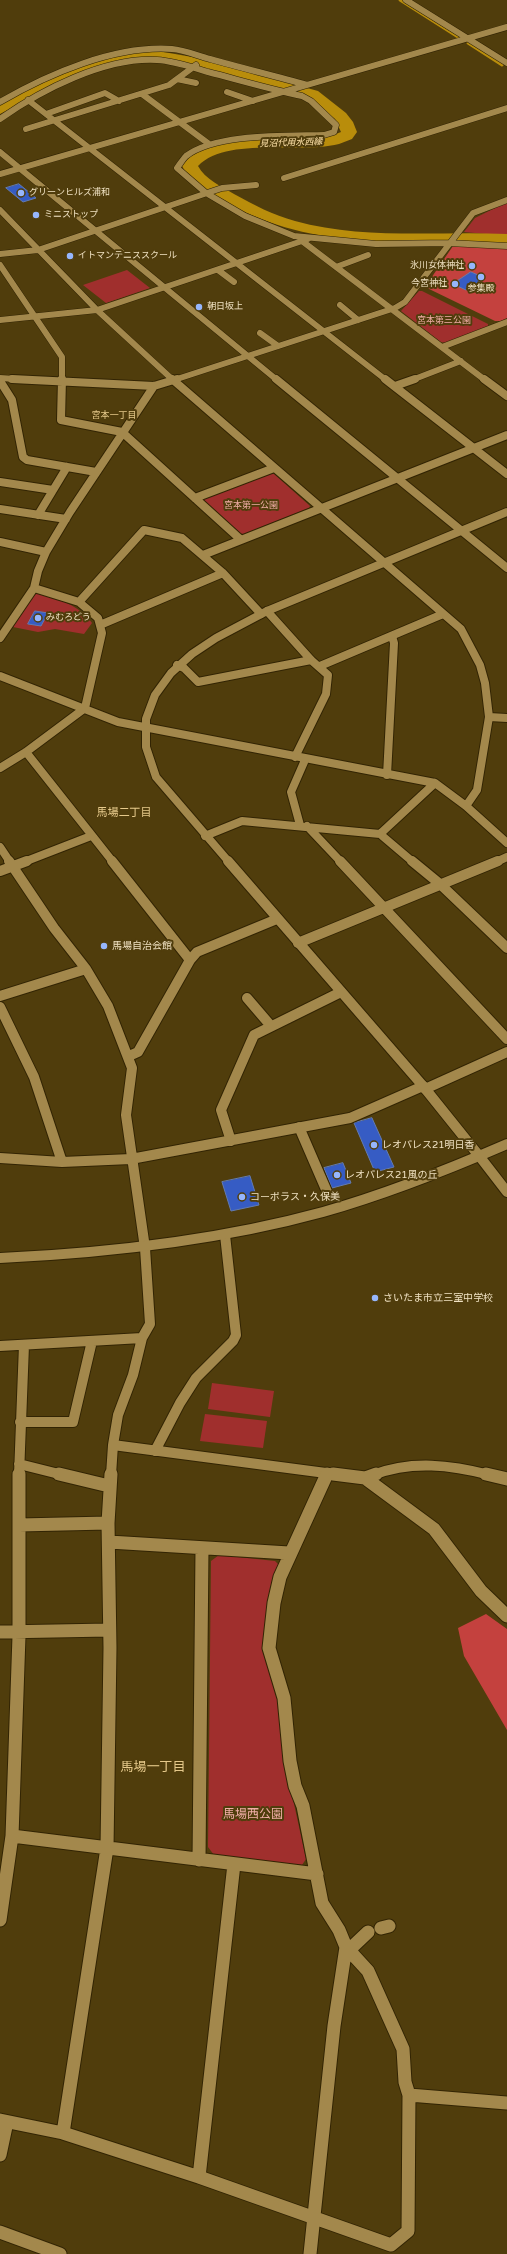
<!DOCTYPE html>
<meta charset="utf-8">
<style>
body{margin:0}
canvas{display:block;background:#503d0c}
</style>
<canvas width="507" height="2254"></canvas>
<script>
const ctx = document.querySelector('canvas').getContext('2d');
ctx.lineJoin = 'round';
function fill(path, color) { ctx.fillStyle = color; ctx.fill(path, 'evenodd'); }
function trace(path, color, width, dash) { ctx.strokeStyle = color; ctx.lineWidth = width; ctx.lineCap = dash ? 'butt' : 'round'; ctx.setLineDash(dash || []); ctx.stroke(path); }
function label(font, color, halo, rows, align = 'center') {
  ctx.font = font + ' "Varela Round","Noto Sans JP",sans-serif'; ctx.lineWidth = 4; ctx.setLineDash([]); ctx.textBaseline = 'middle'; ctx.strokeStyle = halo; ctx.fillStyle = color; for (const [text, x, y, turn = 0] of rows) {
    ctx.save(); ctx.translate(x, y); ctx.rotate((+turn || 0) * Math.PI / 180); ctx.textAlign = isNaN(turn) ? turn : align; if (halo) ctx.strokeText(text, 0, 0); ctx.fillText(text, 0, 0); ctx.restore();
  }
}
fill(new Path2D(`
 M 507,202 L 507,236 L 464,232 L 475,218 Z
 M 127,270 L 150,288 L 106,303 L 83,285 Z
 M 419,291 L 422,291 L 488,324 L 488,327 L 446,343 L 441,342 L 401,311 Z
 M 268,473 L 274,474 L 310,506 L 309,508 L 244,534 L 238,533 L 203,501 L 203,498 Z
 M 39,593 C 60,600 79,605 92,623 L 84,634 L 55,629 L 38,632 L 13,627 L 34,595 Z
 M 212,1383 L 274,1391 L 270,1417 L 208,1409 Z
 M 205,1414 L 267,1421 L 263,1448 L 200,1441 Z
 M 219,1555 L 275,1561 L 280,1566 L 264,1649 L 280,1710 L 291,1790 L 306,1859 L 302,1865 L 214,1855 L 208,1847 L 211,1561 Z`), '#a02f2d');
fill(new Path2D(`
 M 458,245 L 507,248 L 507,318 L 501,321 L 495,321 L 425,287 L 453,246 Z
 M 486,1614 L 507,1629 L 507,1730 L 464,1656 L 458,1628 Z`), '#c4413e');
trace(new Path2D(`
 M 400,0 L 458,37
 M 468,43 L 502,65`), '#b98d0b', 3);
fill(new Path2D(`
 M 152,50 L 198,58 L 318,91 L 346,113 L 353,122 L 357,132 L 352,139 L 339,144 C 300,154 226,136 198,166 C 205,179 222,187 234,194 C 254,205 273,215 295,221 C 363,240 437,231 507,234 L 507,244 C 408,240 316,253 225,202 C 209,193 191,184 182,166 C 206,131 291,138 331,136 L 341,132 L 335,119 L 308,97 L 195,66 L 152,59 L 121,62 L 90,71 L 53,86 L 0,114 L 0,102 C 45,75 98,51 152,50 Z`), '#b98d0b');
const building = new Path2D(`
 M 19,184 L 36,198 L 23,202 L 6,188 Z
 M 471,272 L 485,278 L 466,290 L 453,284 Z
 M 35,611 L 48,613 L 41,626 L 28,624 Z
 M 372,1118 L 394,1167 L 375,1172 L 354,1123 Z
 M 343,1163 L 351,1183 L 332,1188 L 324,1168 Z
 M 250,1176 L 259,1205 L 231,1211 L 222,1182 Z`);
fill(building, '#365cc4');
trace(building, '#637baf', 1);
const minorFar3 = new Path2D(`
 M 406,0 L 507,63
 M 177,79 L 196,83
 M 227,92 L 253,101
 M 142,94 L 209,144
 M 28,100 L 386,380
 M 0,102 C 48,74 115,45 172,49 C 185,50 198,56 210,59 C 242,68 275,76 307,85
 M 46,114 L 105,93 L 119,101
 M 0,119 C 41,90 105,57 157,60 C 175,61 191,67 208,72 C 239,80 270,89 302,96 L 311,101 L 336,125 L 334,132 L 324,135 C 287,136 216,133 186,156 C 183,159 180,164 177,168 L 206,193 L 245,216 L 294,236 L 376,244 L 449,243 L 507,246
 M 26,129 L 169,85 L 196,65
 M 0,174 L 507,27
 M 284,178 L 507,108
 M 0,210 L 97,310 L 173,380
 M 302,241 L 485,380
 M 0,254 L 38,250 L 222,188 L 256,185
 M 0,265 L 62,357 L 62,380
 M 336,267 L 368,255
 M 218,270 L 234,282
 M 340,305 L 358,320
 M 0,320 L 97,310 L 308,239
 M 260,333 L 278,346
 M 442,347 L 507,322
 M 0,378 L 31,380
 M 174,380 L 395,308 L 405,302 L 473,213 L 507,200
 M 412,380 L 461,361`);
const minorFar2 = new Path2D(`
 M 12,379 L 154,386 L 177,379
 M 62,379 L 61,420 L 122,432 L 240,539
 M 172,379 L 461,629 L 480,665 L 485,683 L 489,717 L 477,790 L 466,806
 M 385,379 L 507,474
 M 484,379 L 507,396
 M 0,381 L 12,400 L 23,457 L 27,460 L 96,472
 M 395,386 L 415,379
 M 0,482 L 53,490
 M 195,498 L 274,468
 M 0,509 L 66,519
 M 38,515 L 67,467
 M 0,542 L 46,552
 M 203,555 L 507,435
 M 79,602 L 144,530 L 182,538 L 223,573 L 261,614
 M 267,611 L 311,660 L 328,675 L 326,694 L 295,757
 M 100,625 L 223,573
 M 0,638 L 34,588 L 38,571 L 46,552 L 70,512 L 154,386
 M 177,665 L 184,668 L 198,682 L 311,660
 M 320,666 L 443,614
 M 0,676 L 118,722 L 435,783 L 466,806 L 507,843
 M 489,717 L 507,718
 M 26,752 L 113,862
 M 0,768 L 26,752 L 85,708 L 102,633 L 98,618 L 79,602 L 34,588
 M 387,775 L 394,643 L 392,636
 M 300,825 L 291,792 L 305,760
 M 307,826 L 341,862
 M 380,834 L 435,783
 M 205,836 L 242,821 L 380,834 L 413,862
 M 0,847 L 10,862
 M 24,862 L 91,836
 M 496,862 L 507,857`);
const minorFar1 = new Path2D(`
 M 9,861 L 54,928 L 86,969 L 108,1006 L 132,1068 L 126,1115 L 145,1248 L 150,1324 L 142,1338 L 133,1375 L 118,1415 L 113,1445 L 341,1475
 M 112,861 L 190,960
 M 340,861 L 507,1039
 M 412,861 L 440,884 L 507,948
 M 0,871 L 27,861
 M 298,943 L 498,861
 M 0,996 L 86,969
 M 247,998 L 271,1026
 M 0,1007 L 34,1077 L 62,1162
 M 129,1056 L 138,1052 L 190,960 L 197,952 L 277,919
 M 425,1089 L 507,1052
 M 299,1127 L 328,1194
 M 231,1141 L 221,1110 L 254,1035 L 341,992
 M 480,1157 L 507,1192
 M 0,1158 L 62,1162 L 131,1159 L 350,1118 L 423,1086
 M 0,1346 L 142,1338
 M 20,1422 L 73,1422 L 92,1341
 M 155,1451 L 180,1403 L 196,1378 L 233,1341 L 236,1335 L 225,1235
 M 19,1464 L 63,1475
 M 19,1475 L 24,1345
 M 111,1475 L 113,1445
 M 373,1475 C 412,1460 451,1465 490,1475`);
const minor = new Path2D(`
 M 59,1474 L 109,1486
 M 333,1474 L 365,1478 L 376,1474
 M 486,1474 L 507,1479
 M 365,1478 L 434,1529 L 481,1591 L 507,1616
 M 19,1525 L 108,1523
 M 109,1542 L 289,1553
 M 0,1632 L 109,1630
 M 12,1836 L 317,1874
 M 199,1860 L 202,1549
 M 0,1920 L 12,1836 L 19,1636 L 19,1474
 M 381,1928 L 389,1926
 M 349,1950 L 368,1932
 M 409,2095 L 507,2103
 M 0,2120 L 63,2133 L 199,2177 L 391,2245 L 408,2231 L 409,2095 L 405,2082 L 403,2049 L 368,1971 L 346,1947 L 339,1930 L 322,1903 L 303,1806 L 295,1786 L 290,1761 L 284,1698 L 269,1648 L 274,1603 L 280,1577 L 327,1474
 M 63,2133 L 107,1848 L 110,1648 L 108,1523 L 111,1474
 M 0,2155 L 7,2122
 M 199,2177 L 234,1864
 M 0,2232 L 60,2254
 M 310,2254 L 334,2026 L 346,1947`);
const tertiaryFar2 = new Path2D(`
 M 0,152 L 277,380`);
const tertiaryFar1 = new Path2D(`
 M 276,379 L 507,568
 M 229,862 L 156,777 L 146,747 L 146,719 L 155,695 L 171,673 L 192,654 L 216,638 L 267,611 L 507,512`);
const tertiary = new Path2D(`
 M 228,861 L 423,1086 L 480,1157
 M 0,1258 C 109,1253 217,1241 323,1212 C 386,1194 447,1170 507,1144`);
trace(minorFar3, '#322403', 7);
trace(minorFar2, '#322403', 10);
trace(minorFar1, '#322403', 12);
trace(minor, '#322403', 15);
trace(tertiaryFar2, '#322403', 7);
trace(tertiaryFar1, '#322403', 10);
trace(tertiary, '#322403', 12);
trace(minorFar3, '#a3884c', 6);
trace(minorFar2, '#a3884c', 8);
trace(minorFar1, '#a3884c', 10);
trace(minor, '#a3884c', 13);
trace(tertiaryFar2, '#a3884c', 6);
trace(tertiaryFar1, '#a3884c', 8);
trace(tertiary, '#a3884c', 10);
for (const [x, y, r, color] of [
 [21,193,4,"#96b6fd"],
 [36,215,4,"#96b6fd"],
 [70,256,4,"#96b6fd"],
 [472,266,4,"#96b6fd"],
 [481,277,4,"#96b6fd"],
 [455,284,4,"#96b6fd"],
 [199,307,4,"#96b6fd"],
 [38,618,4,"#96b6fd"],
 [104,946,4,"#96b6fd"],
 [374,1145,4,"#96b6fd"],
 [337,1175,4,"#96b6fd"],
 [242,1197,4,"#96b6fd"],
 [375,1298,4,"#96b6fd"]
]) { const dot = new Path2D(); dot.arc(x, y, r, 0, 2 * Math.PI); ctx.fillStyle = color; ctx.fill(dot); trace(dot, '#503d0c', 1.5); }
label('italic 9px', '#fde1a8', '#503d0c', [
 ["見沼代用水西縁",291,143,-2]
]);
label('9px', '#f0e2c3', '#503d0c', [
 ["グリーンヒルズ浦和",29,193],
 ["ミニストップ",44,215],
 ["イトマンテニススクール",78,256],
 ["氷川女体神社",464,266,"right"],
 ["今宮神社",447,284,"right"],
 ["参集殿",481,289,"center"],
 ["朝日坂上",207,307],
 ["みむろどう",46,618]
], 'left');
label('9px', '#f1aea7', '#503d0c', [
 ["宮本第三公園",444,321],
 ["宮本第一公園",251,506]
]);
label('9px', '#e6c98b', '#503d0c', [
 ["宮本一丁目",114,416]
]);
label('10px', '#f0e2c3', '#503d0c', [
 ["馬場自治会館",112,946],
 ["レオパレス21明日香",382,1145],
 ["レオパレス21風の丘",345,1175],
 ["コーポラス・久保美",250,1197],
 ["さいたま市立三室中学校",383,1298]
], 'left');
label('11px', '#e6c98b', '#503d0c', [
 ["馬場二丁目",124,813]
]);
label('12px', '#f1aea7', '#503d0c', [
 ["馬場西公園",253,1815]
]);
label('13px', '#e6c98b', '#503d0c', [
 ["馬場一丁目",153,1768]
]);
</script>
